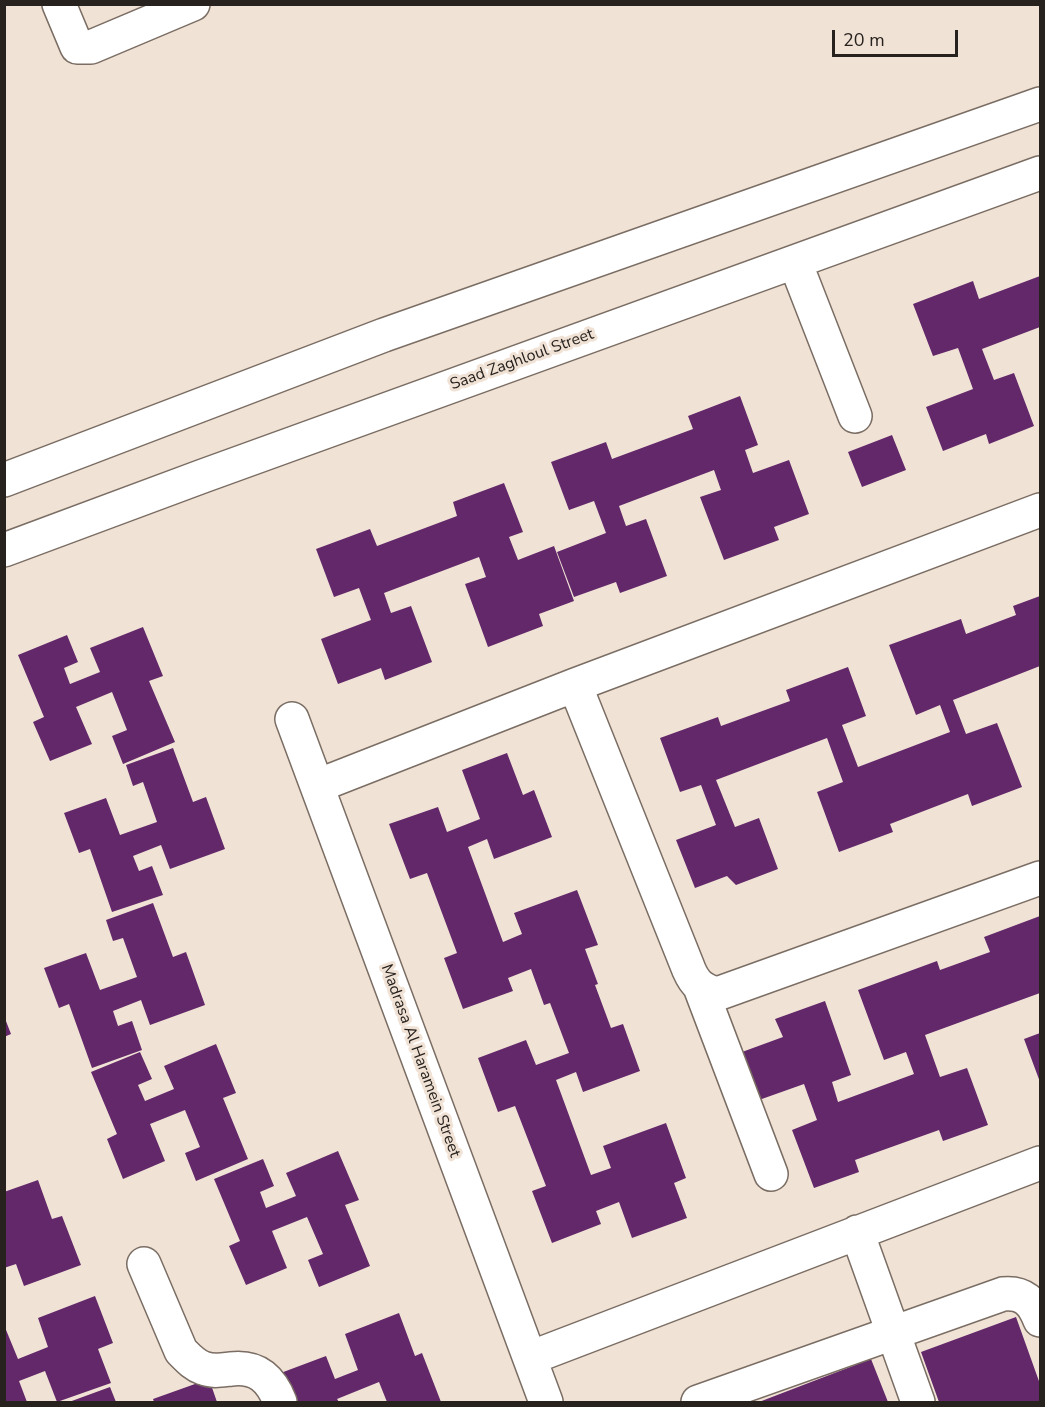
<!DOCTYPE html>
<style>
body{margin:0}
#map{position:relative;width:1045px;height:1407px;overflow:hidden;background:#f1e2d6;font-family:"Nunito Sans",sans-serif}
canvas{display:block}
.frame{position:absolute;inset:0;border:6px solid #27221e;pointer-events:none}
.scale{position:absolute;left:832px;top:30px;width:126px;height:27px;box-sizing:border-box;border:3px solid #27221e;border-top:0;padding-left:8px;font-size:18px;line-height:21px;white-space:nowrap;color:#27221e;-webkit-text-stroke:4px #f1e2d6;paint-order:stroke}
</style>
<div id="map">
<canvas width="1045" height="1407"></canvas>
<div class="frame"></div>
<div class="scale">20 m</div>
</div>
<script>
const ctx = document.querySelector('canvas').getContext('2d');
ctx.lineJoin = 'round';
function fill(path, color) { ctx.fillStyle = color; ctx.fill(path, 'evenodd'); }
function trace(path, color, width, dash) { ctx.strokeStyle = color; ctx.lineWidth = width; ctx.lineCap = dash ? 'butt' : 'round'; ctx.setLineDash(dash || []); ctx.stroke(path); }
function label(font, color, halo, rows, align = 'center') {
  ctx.font = font + ' "Nunito Sans",sans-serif'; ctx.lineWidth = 6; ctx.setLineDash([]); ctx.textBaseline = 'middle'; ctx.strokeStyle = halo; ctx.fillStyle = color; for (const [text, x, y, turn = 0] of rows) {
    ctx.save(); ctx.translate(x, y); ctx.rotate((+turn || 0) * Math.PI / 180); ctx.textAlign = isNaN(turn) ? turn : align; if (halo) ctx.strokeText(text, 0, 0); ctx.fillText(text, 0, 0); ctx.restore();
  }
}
fill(new Path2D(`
 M 1040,276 L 1040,327 L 982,349 L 994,380 L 1014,373 L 1034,426 L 989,444 L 986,434 L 943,451 L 926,407 L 973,389 L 958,348 L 933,356 L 913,304 L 973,281 L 979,299 Z
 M 740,396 L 758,445 L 745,450 L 753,473 L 789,460 L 809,514 L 774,527 L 779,540 L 724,560 L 700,497 L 721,490 L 714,470 L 619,506 L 626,526 L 646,519 L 667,576 L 620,593 L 616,582 L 574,597 L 557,552 L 606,533 L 594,501 L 569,510 L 551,462 L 606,442 L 612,459 L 693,429 L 688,416 Z
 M 892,435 L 906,470 L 862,487 L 848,452 Z
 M 504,483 L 523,532 L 509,537 L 518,560 L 554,546 L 574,601 L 539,614 L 543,626 L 488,647 L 465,584 L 486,577 L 479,557 L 384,593 L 391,613 L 411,606 L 432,662 L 385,680 L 381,668 L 338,684 L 321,639 L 371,620 L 359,588 L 334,597 L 316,549 L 370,529 L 377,546 L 457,516 L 453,502 Z
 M 1040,596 L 1040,666 L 953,700 L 966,734 L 997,723 L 1022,787 L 972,806 L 968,794 L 890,824 L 893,832 L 839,852 L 817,792 L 843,782 L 827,738 L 716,780 L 735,827 L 759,818 L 778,869 L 736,885 L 727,876 L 695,888 L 676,840 L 716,825 L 701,785 L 680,792 L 660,738 L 718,717 L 721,726 L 790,701 L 786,690 L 848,667 L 866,716 L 842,725 L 858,767 L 950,732 L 940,705 L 916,715 L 889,645 L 961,619 L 966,634 L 1016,615 L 1013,606 Z
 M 143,627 L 163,676 L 149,681 L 175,742 L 123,764 L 112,736 L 127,730 L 112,692 L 76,707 L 92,744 L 50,761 L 33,722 L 44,717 L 18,655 L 67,635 L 78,662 L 64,668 L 70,684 L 100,672 L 90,648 Z
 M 173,748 L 193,802 L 206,797 L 225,849 L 170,869 L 161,845 L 133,856 L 139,871 L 152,866 L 163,895 L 112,912 L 90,849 L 79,853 L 64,813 L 106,798 L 120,835 L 157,822 L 143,782 L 133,786 L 126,765 Z
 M 507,753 L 523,795 L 534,790 L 552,837 L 494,859 L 487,839 L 468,847 L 503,942 L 522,934 L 514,913 L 577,890 L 598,945 L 585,949 L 598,984 L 595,985 L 611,1028 L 623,1024 L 640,1071 L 583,1092 L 576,1072 L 556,1080 L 591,1175 L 611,1168 L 603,1146 L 666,1123 L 686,1178 L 674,1183 L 687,1218 L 632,1238 L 619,1202 L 596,1211 L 601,1224 L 552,1243 L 532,1191 L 546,1186 L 515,1106 L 498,1112 L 478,1058 L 526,1040 L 536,1065 L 569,1053 L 550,1003 L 544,1005 L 531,969 L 508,978 L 513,991 L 463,1009 L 444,958 L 457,953 L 427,873 L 410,879 L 389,824 L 438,807 L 447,832 L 480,819 L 462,770 Z
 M 153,903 L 173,957 L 186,952 L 205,1005 L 150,1025 L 141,1000 L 113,1011 L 118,1026 L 132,1021 L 142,1050 L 92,1068 L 69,1004 L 59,1008 L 44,968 L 86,953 L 100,990 L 137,977 L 123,938 L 113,941 L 106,920 Z
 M 1040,916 L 1040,993 L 925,1035 L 940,1077 L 967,1068 L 988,1125 L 943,1141 L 939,1130 L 855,1160 L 859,1172 L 814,1188 L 792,1130 L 817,1120 L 804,1084 L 759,1100 L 742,1052 L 783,1037 L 775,1019 L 825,1001 L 851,1075 L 832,1082 L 838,1102 L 914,1074 L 906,1052 L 884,1060 L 858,990 L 937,961 L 940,970 L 990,952 L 984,937 Z
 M 4,1016 L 11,1034 L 4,1037 Z
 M 1040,1033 L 1040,1082 L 1024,1039 Z
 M 216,1044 L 236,1093 L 223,1098 L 248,1159 L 196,1181 L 185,1153 L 200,1147 L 185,1110 L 150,1124 L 165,1161 L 123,1179 L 107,1139 L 117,1134 L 91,1072 L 140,1052 L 152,1079 L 138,1085 L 145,1101 L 174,1089 L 164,1066 Z
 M 338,1151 L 359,1200 L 345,1205 L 370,1266 L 319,1287 L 308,1260 L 323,1254 L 307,1217 L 272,1231 L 287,1268 L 246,1285 L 229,1246 L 240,1241 L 214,1179 L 263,1159 L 274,1186 L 260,1192 L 266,1208 L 296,1196 L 286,1173 Z
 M 38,1180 L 52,1219 L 62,1216 L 81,1265 L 24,1286 L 16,1264 L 4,1268 L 4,1192 Z
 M 95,1296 L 113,1343 L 98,1349 L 111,1383 L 57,1402 L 45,1371 L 19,1381 L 27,1402 L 4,1402 L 4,1325 L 18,1359 L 48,1347 L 38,1318 Z
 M 399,1313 L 415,1356 L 422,1353 L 441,1402 L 387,1402 L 379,1382 L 337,1399 L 339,1402 L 289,1402 L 278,1374 L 326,1356 L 335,1379 L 358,1370 L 345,1334 Z
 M 1016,1317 L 1040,1384 L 1040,1402 L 939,1402 L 921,1352 Z
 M 871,1359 L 888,1402 L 759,1402 Z
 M 209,1379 L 217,1402 L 154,1402 L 153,1399 Z
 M 110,1387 L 116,1402 L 69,1402 Z`), '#62286a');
const minor = new Path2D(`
 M 59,4 L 77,47 L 91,47 L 193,4
 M 795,262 L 855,416
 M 4,480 L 384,335 L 1040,104
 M 4,550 L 203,476 L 1040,173
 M 575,685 L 689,970 C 695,984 702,990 717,994 L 1040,878
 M 292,719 L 546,1402
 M 317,786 L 575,685 L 1040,510
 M 700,987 L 771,1174
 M 857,1232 L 918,1402
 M 144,1264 L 181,1351 C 188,1358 194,1365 203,1368 C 213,1372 222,1370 231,1369 C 258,1366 271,1379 280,1402
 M 530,1358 L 1040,1163
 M 698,1402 L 1003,1294 C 1024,1292 1033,1302 1040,1320`);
trace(minor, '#7a6d63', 36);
trace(minor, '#fff', 33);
label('16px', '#27221e', '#f1e2d6', [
 ["Saad Zaghloul Street",522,360,-20],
 ["Madrasa Al Haramein Street",420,1061,70]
]);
</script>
